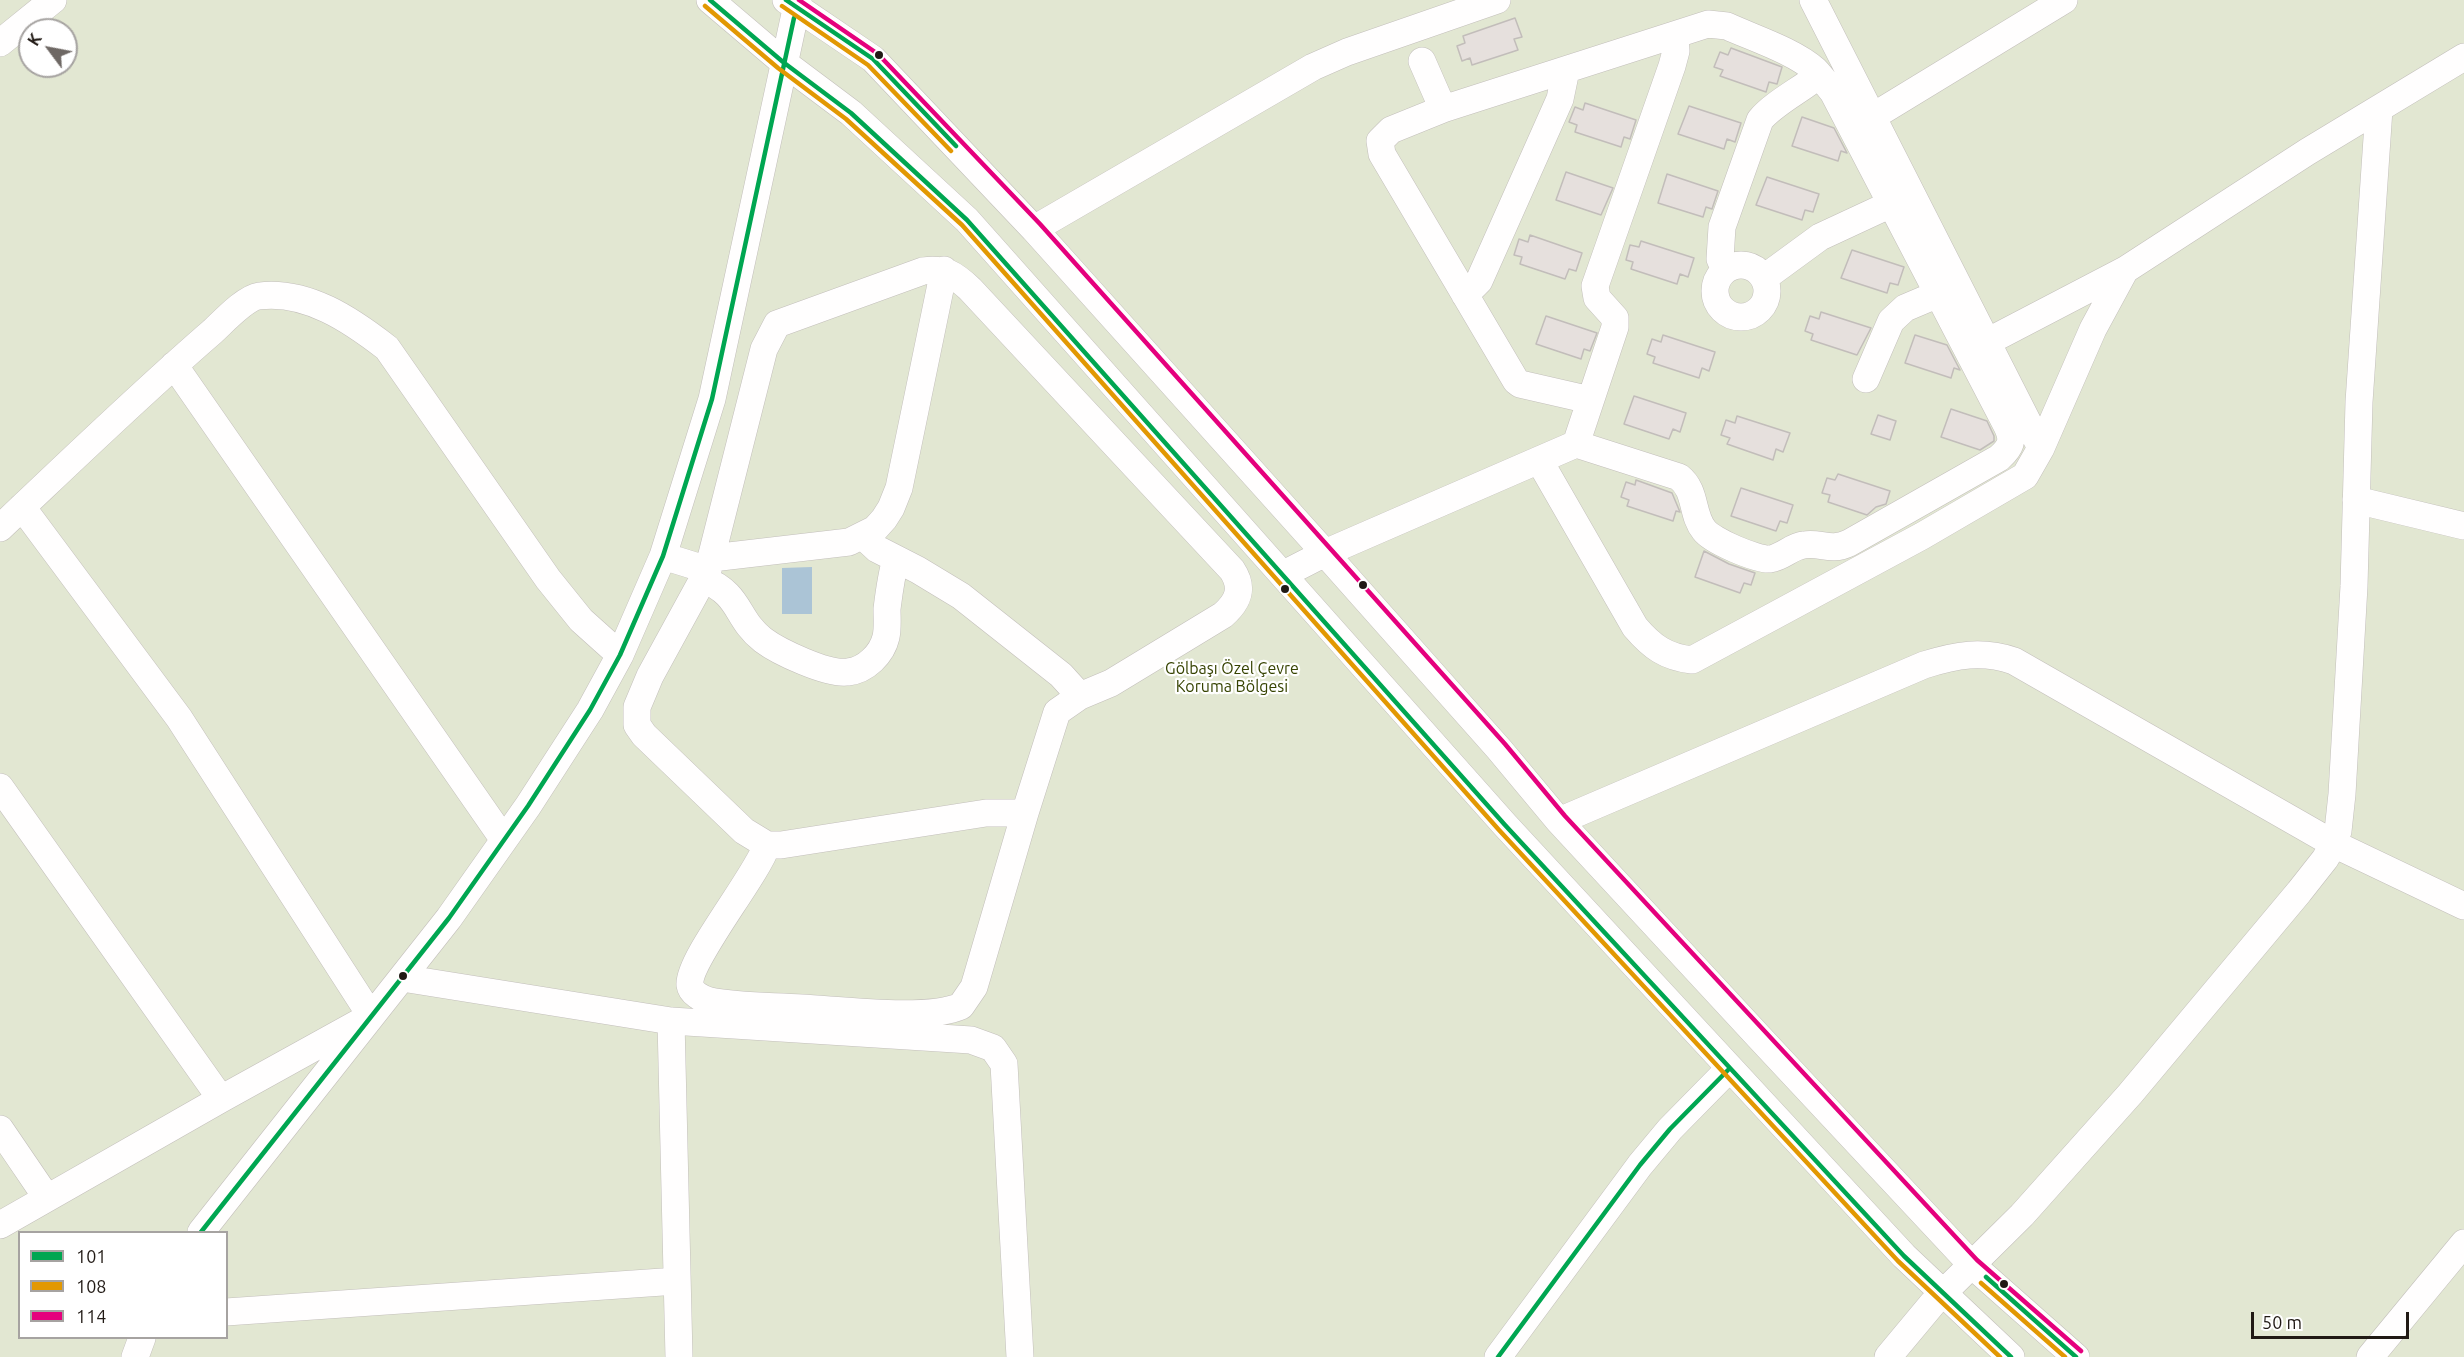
<!DOCTYPE html>
<meta charset="utf-8">
<style>
body{margin:0}
#map{position:relative;width:2464px;height:1357px;overflow:hidden;background:#fcfaf8;font-family:Ubuntu,sans-serif}
canvas{display:block}
.legend{position:absolute;left:18px;top:1231px;width:210px;height:108px;box-sizing:border-box;background:#fff;border:2px solid #a6a3a1;margin:0;padding:8px 10px;list-style:none;font-size:18px;color:#211a15}
.legend li{display:flex;align-items:center;gap:12px;height:30px}
.legend b{width:30px;border:2px solid #a6a3a1}
.north{position:absolute;left:18px;top:18px;width:60px;height:60px;box-sizing:border-box;background:#fff;border:2px solid #a6a3a1;border-radius:50%;rotate:302deg;font-size:16px;font-weight:700;line-height:24px;text-align:center;color:#211a15}
.north::after{content:'';display:block;margin:auto;width:21px;height:27px;background:#6e6864;clip-path:polygon(50% 0,100% 100%,50% 72%,0 100%)}
.scale{position:absolute;left:2251px;top:1312px;width:158px;height:27px;box-sizing:border-box;border:3px solid #211a15;border-top:0;padding-left:8px;font-size:18px;line-height:21px;white-space:nowrap;color:#211a15;-webkit-text-stroke:4px #fff;paint-order:stroke}
</style>
<div id="map">
<canvas width="2464" height="1357"></canvas>
<ul class="legend">
<li><b style="height:8px;background:#00a651"></b>101</li>
<li><b style="height:8px;background:#e29802"></b>108</li>
<li><b style="height:8px;background:#e5007d"></b>114</li>
</ul>
<div class="north">K</div>
<div class="scale">50 m</div>
</div>
<script>
const ctx = document.querySelector('canvas').getContext('2d');
ctx.lineJoin = 'round';
function fill(path, color) { ctx.fillStyle = color; ctx.fill(path, 'evenodd'); }
function trace(path, color, width, dash) { ctx.strokeStyle = color; ctx.lineWidth = width; ctx.lineCap = dash ? 'butt' : 'round'; ctx.setLineDash(dash || []); ctx.stroke(path); }
function label(font, color, halo, rows, align = 'center') {
  ctx.font = font + ' Ubuntu,sans-serif'; ctx.lineWidth = 4.5; ctx.setLineDash([]); ctx.textBaseline = 'middle'; ctx.strokeStyle = halo; ctx.fillStyle = color; for (const [text, x, y, turn = 0] of rows) {
    ctx.save(); ctx.translate(x, y); ctx.rotate((+turn || 0) * Math.PI / 180); ctx.textAlign = isNaN(turn) ? turn : align; if (halo) ctx.strokeText(text, 0, 0); ctx.fillText(text, 0, 0); ctx.restore();
  }
}
fill(new Path2D(`
 M 0,0 L 2464,0 L 2464,1357 L 0,1357 ZM 30,30 L 66,30 L 66,66 L 30,66 ZM 20,1232 L 226,1232 L 226,1338 L 20,1338 Z`), '#e2e7d2');
fill(new Path2D(`
 M 812,567 L 812,614 L 782,614 L 782,568 Z`), '#abc4d6');
const building = new Path2D(`
 M 1515,18 L 1522,37 L 1514,39 L 1518,50 L 1472,65 L 1470,58 L 1462,61 L 1457,46 L 1465,43 L 1463,36 Z
 M 1731,48 L 1782,67 L 1777,84 L 1769,82 L 1766,92 L 1720,76 L 1723,70 L 1714,67 L 1720,52 L 1728,55 Z
 M 1585,103 L 1636,120 L 1630,139 L 1624,137 L 1621,147 L 1575,132 L 1577,125 L 1569,122 L 1575,107 L 1583,110 Z
 M 1689,106 L 1741,123 L 1735,142 L 1727,139 L 1724,149 L 1678,134 Z
 M 1802,117 L 1834,128 L 1847,153 L 1841,151 L 1838,161 L 1792,146 Z
 M 1566,172 L 1613,188 L 1601,215 L 1556,200 Z
 M 1667,174 L 1718,191 L 1712,209 L 1706,207 L 1703,217 L 1658,203 Z
 M 1767,177 L 1819,194 L 1813,212 L 1805,210 L 1802,220 L 1756,205 Z
 M 1530,235 L 1582,253 L 1576,271 L 1569,269 L 1565,279 L 1520,264 L 1522,257 L 1514,255 L 1519,239 L 1528,242 Z
 M 1641,241 L 1694,258 L 1688,277 L 1680,274 L 1677,284 L 1631,269 L 1633,262 L 1626,260 L 1630,245 L 1639,247 Z
 M 1852,250 L 1904,267 L 1898,285 L 1890,283 L 1887,293 L 1841,278 Z
 M 1821,312 L 1871,328 L 1857,355 L 1811,340 L 1813,334 L 1805,331 L 1810,316 L 1819,319 Z
 M 1546,316 L 1597,333 L 1590,351 L 1584,349 L 1581,359 L 1536,344 Z
 M 1663,335 L 1715,352 L 1709,371 L 1702,368 L 1699,378 L 1653,363 L 1655,357 L 1647,354 L 1652,339 L 1661,342 Z
 M 1915,335 L 1947,345 L 1960,370 L 1954,368 L 1951,378 L 1905,363 Z
 M 1634,396 L 1686,413 L 1680,432 L 1673,429 L 1669,439 L 1624,424 Z
 M 1951,409 L 1987,421 L 1994,436 L 1994,441 L 1980,450 L 1941,437 Z
 M 1878,415 L 1896,421 L 1890,440 L 1871,434 Z
 M 1737,416 L 1790,433 L 1783,452 L 1776,449 L 1773,460 L 1727,444 L 1730,438 L 1721,435 L 1726,420 L 1735,423 Z
 M 1838,474 L 1890,491 L 1886,504 L 1876,507 L 1867,515 L 1828,502 L 1830,495 L 1822,493 L 1827,478 L 1835,480 Z
 M 1636,480 L 1672,493 L 1680,512 L 1676,511 L 1673,521 L 1627,506 L 1629,500 L 1621,497 L 1626,482 L 1635,485 Z
 M 1741,488 L 1793,505 L 1787,523 L 1780,521 L 1776,531 L 1731,516 Z
 M 1704,551 L 1729,564 L 1755,573 L 1751,585 L 1744,583 L 1740,593 L 1695,577 Z`);
fill(building, '#e6e0dd');
trace(building, '#c2bdba', 1.5);
const minor = new Path2D(`
 M 710,0 L 783,62 L 851,113 L 967,220 L 1505,825 L 1904,1256 L 2011,1357
 M 786,0 L 873,59 L 1034,229 L 1325,553 L 1499,749 L 1559,821 L 1759,1037 L 1972,1265 L 2076,1357
 M 1813,0 L 2041,448
 M 0,43 L 53,0
 M 1422,61 L 1443,109
 M 1872,117 L 2064,0
 M 1034,229 L 1313,67 L 1347,52 L 1497,0
 M1715 291a26 26 0 1 1 52 0a26 26 0 1 1-52 0Z
 M 1725,270 L 1720,259 L 1722,227 L 1760,120 C 1774,103 1801,90 1819,75
 M 1764,278 L 1820,237 L 1891,204
 M 1465,295 L 1479,281 L 1560,99 L 1566,70
 M 1987,342 L 2125,270 L 2307,152 L 2464,57
 M 174,365 L 504,840
 M 1866,379 L 1891,321 L 1905,308 L 1938,294
 M 1576,444 L 1679,477 C 1697,491 1691,514 1704,530 C 1712,541 1757,560 1770,559 C 1783,557 1792,546 1804,545 C 1821,542 1830,552 1849,543 L 1999,458 C 2011,447 2014,441 2007,426 L 1833,92 C 1827,85 1822,77 1815,70 C 1794,51 1753,38 1727,26 L 1708,24 L 1443,109 L 1391,130 L 1380,141 L 1382,154 L 1516,381 L 1520,384 L 1590,400
 M 1539,460 L 1576,444 L 1615,327 L 1615,318 L 1597,298 L 1595,286 L 1672,66 L 1676,51 L 1675,35
 M 2356,500 L 2464,526
 M 0,528 C 70,462 139,395 212,332 C 223,322 245,298 259,296 C 307,290 351,320 387,348 L 548,579 L 581,620 L 620,655
 M 863,536 L 877,549 L 918,570 L 961,596 L 1061,675 L 1080,696
 M 663,556 L 708,570
 M 712,558 L 849,542 L 875,529 L 884,519 L 891,508 L 899,488 L 944,270
 M 1284,574 L 1325,553 L 1539,460 L 1635,627 C 1652,647 1666,657 1692,660 L 1922,536 L 2025,476 L 2041,448 L 2093,329 L 2125,270
 M 703,579 C 742,595 735,618 763,640 C 779,652 828,675 848,672 C 866,670 882,654 886,637 C 888,628 887,618 887,609 C 889,593 891,576 896,559
 M 0,787 L 221,1099
 M 1559,821 L 1924,665 C 1956,655 1982,650 2014,661 L 2334,844 L 2464,906
 M 767,845 C 756,877 687,961 690,985 C 691,993 702,999 710,1001 C 739,1007 772,1006 802,1008 C 841,1010 928,1021 961,1006 L 974,987 L 1025,813 L 1057,712 L 1080,696 L 1111,683 L 1223,615 C 1238,602 1244,588 1232,570 L 970,289 C 954,274 945,268 923,271 L 777,324 L 764,349 L 708,570 L 650,676 L 637,707 L 637,725 L 644,735 L 744,831 L 767,845 L 781,845 L 986,813 L 1025,813
 M 402,978 L 671,1021 L 971,1040 L 993,1048 L 1004,1064 L 1020,1357
 M 671,1021 L 679,1357
 M 0,1129 L 47,1198
 M 0,1225 L 221,1099 L 371,1016 L 179,718 L 22,507
 M 201,1232 L 449,918 L 528,806 L 590,710 L 620,655 L 663,556 L 712,399 L 798,0
 M 226,1312 L 677,1281
 M 135,1357 L 142,1338
 M 1498,1357 L 1640,1165 L 1670,1129 L 1729,1069
 M 1888,1357 L 1933,1303 L 2022,1215 L 2130,1094 L 2299,892 L 2325,859 L 2334,844 L 2338,831 L 2342,794 L 2354,586 L 2359,402 L 2379,109
 M 2370,1357 L 2464,1243`);
trace(minor, '#c3bfbb', 28);
trace(minor, '#fffefe', 27);
trace(new Path2D(`
 M 710,0 L 783,62 L 851,113 L 967,220 L 1505,825 L 1904,1256 L 2011,1357
 M 786,0 L 873,59 L 956,146
 M 201,1232 L 449,918 L 528,806 L 590,710 L 620,655 L 663,556 L 712,399 L 794,18
 M 1986,1277 L 2076,1357
 M 1498,1357 L 1640,1165 L 1670,1129 L 1729,1069`), '#00a651', 4.5);
trace(new Path2D(`
 M 705,6 L 778,68 L 846,119 L 962,225 L 1499,830 L 1898,1261 L 2000,1357
 M 782,6 L 868,65 L 951,151
 M 1981,1283 L 2065,1357`), '#e29802', 4.5);
trace(new Path2D(`
 M 799,0 L 878,54 L 1040,224 L 1505,744 L 1565,816 L 1977,1260 L 2081,1351`), '#e5007d', 4.5);
for (const [x, y, r, color] of [
 [879,55,5,"#211a15"],
 [1363,585,5,"#211a15"],
 [1285,589,5,"#211a15"],
 [403,976,5,"#211a15"],
 [2004,1284,5,"#211a15"]
]) { const dot = new Path2D(); dot.arc(x, y, r, 0, 2 * Math.PI); ctx.fillStyle = color; ctx.fill(dot); trace(dot, '#fff', 2); }
label('16px', '#364301', '#fff', [
 ["Gölbaşı Özel Çevre",1232,669],
 ["Koruma Bölgesi",1232,687]
]);
</script>
